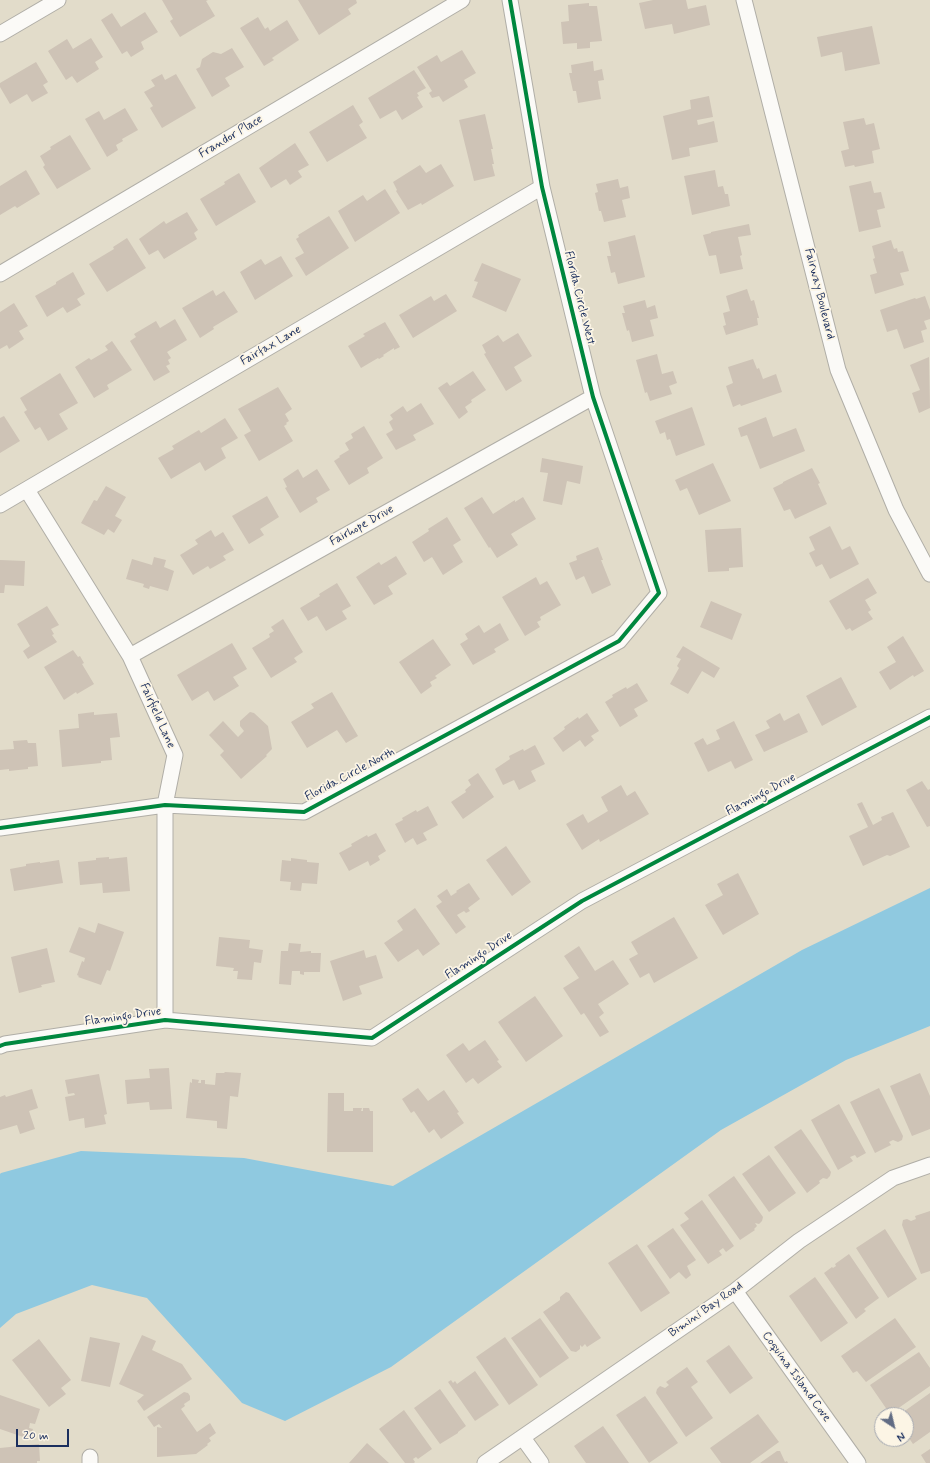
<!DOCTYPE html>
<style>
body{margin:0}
#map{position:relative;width:930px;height:1463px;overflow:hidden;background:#e2dcca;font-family:Mynerve,sans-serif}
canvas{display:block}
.north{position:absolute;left:874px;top:1407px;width:40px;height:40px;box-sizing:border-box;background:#fcf5e5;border:1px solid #a2a6af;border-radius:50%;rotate:145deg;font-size:11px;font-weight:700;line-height:16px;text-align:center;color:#1b2f5e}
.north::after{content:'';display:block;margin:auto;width:14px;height:18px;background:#616c84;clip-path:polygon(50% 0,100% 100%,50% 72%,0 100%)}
.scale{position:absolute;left:16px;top:1429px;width:53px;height:18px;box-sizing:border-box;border:2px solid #1b2f5e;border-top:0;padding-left:5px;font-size:12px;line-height:14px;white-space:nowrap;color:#1b2f5e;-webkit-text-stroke:3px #fcf5e5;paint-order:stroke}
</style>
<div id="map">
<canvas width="930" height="1463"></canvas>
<div class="north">N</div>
<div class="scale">20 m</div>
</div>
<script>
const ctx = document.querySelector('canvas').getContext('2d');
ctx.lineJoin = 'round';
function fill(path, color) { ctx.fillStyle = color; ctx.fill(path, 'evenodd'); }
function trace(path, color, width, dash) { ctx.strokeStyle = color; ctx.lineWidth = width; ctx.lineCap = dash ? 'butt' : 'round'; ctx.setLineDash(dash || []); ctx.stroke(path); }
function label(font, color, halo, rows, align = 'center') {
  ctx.font = font + ' Mynerve,sans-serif'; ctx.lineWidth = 3.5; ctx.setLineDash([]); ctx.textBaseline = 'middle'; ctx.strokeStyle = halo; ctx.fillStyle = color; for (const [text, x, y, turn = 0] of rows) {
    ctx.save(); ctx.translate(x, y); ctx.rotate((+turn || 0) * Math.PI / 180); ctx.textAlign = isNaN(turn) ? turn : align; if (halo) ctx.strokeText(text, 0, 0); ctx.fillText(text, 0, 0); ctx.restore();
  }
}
fill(new Path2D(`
 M 930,888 L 930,1026 L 846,1060 L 721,1130 L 391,1367 L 285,1421 L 242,1403 L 147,1298 L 92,1285 L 16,1314 L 0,1328 L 0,1174 L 1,1173 L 81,1151 L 244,1158 L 393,1186 L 802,950 Z`), '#8fc9e0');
fill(new Path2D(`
 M 162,0 L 208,0 L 206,1 L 215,16 L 180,37 L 170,21 L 173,19 Z
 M 298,0 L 356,0 L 357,3 L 348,9 L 351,14 L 319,35 Z
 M 653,0 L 686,0 L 688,9 L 706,5 L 710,25 L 674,34 L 672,24 L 645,29 L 639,3 Z
 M 589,3 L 589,6 L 597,6 L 602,41 L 590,42 L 590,48 L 577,49 L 577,43 L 563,44 L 561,22 L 569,21 L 568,5 Z
 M 145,12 L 158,32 L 141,42 L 144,49 L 131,57 L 127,51 L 122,54 L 101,20 L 112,13 L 121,27 Z
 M 258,17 L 265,29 L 268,27 L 270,31 L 287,20 L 299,40 L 272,58 L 274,60 L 264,66 L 240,28 Z
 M 872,26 L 880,64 L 845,71 L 842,52 L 821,57 L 817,37 Z
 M 91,38 L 103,57 L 95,62 L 99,69 L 77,83 L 72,76 L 66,80 L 48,51 L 67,39 L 73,49 Z
 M 232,48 L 244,67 L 225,78 L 230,86 L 212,97 L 196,69 L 200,67 L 202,59 L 213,52 L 221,54 Z
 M 462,50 L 476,73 L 464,80 L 468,87 L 443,102 L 439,96 L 432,98 L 429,93 L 432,91 L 417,67 L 437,55 L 441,62 Z
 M 593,61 L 594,71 L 602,69 L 604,80 L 598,81 L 601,99 L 578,103 L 576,91 L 573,91 L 569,73 L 572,73 L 571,65 Z
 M 36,62 L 48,82 L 43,85 L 48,93 L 32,102 L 27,94 L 10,104 L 0,87 L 0,83 Z
 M 414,70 L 426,88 L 417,93 L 419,96 L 417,97 L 423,107 L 402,120 L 396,110 L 380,119 L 368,98 Z
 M 162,74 L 165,80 L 176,74 L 196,108 L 162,128 L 150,108 L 153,106 L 144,92 L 155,86 L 151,80 Z
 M 709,96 L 713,117 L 697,120 L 698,125 L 714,121 L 718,142 L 689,148 L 690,156 L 672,160 L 663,116 L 691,109 L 690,100 Z
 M 353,105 L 363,122 L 359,125 L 367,138 L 327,162 L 309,132 Z
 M 125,108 L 138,130 L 122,139 L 123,141 L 116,145 L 118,150 L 107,157 L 85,119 L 99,111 L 104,120 Z
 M 485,114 L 493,149 L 491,149 L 494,164 L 492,164 L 495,176 L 474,181 L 459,120 Z
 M 864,118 L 866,125 L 874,123 L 880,149 L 872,151 L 874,163 L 855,167 L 854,165 L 845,167 L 841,151 L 849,149 L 843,122 Z
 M 70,135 L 91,169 L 57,189 L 43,167 L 45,165 L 40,156 L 51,149 L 50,147 Z
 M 295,143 L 309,165 L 298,171 L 302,177 L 290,185 L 286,179 L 271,188 L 259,168 Z
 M 441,164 L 454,186 L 422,205 L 421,203 L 408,210 L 396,191 L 397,190 L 393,182 L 420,165 L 426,173 Z
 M 26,170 L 40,194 L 17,208 L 15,206 L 0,215 L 0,186 Z
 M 715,170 L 718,187 L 723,186 L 725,194 L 728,194 L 730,206 L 692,215 L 684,176 Z
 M 239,173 L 256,202 L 216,226 L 200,199 L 225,184 L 224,182 Z
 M 618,179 L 620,188 L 628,186 L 630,198 L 622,200 L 626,217 L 604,222 L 601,211 L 599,211 L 595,193 L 598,192 L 596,184 Z
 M 871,181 L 874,193 L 881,192 L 885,208 L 877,210 L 881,227 L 859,232 L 849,186 Z
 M 385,189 L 400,213 L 355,242 L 338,211 L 363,195 L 367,201 Z
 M 187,212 L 198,230 L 194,233 L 197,239 L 164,259 L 158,250 L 149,255 L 139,239 L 164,221 L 166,224 Z
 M 329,216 L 349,248 L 306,276 L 295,258 L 304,253 L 296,239 L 299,237 L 298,235 Z
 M 749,224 L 751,235 L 738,237 L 742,255 L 740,256 L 743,269 L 720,274 L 716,255 L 709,256 L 703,235 L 711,233 L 711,232 Z
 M 635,235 L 645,277 L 618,284 L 615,272 L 611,273 L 607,256 L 611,256 L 608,242 Z
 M 127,238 L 146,268 L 107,292 L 89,264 L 114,249 L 113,247 Z
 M 891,240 L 894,249 L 897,248 L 898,252 L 903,251 L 909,271 L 900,273 L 904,285 L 875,294 L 870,275 L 877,273 L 873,259 L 875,258 L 872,246 Z
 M 281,256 L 293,276 L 255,300 L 240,272 L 261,259 L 265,265 Z
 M 482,263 L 521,279 L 506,312 L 472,297 L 478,282 L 474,281 Z
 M 73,272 L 85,294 L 77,299 L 81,305 L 67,313 L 63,307 L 47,317 L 35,296 L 56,284 L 56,282 Z
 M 747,289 L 751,301 L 754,300 L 759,318 L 757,318 L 758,325 L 726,335 L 723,326 L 726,325 L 723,313 L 730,311 L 726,296 Z
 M 213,290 L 216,296 L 224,291 L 238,312 L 213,327 L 214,329 L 200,338 L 182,308 Z
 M 446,294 L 457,311 L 413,338 L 399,315 L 431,296 L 434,301 Z
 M 925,296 L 930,310 L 930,319 L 924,321 L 927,329 L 921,331 L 924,342 L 904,349 L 897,329 L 887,332 L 880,310 L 915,298 L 916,299 Z
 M 645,300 L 647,308 L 655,305 L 658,318 L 650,320 L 654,336 L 632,342 L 629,330 L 627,331 L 622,313 L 625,313 L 623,306 Z
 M 14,303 L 28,326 L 19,331 L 24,339 L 9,349 L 7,345 L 0,349 L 0,312 Z
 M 175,319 L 187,340 L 167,352 L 171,358 L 168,360 L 170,364 L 166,366 L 170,372 L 154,381 L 130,341 L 136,337 L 134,334 L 156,321 L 160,328 Z
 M 385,322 L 400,347 L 394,350 L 394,348 L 383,355 L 384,356 L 379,359 L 378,358 L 361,368 L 348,346 L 365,336 L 363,334 Z
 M 518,333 L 532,356 L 514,367 L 522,381 L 506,391 L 484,354 L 486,353 L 482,345 L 498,335 L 503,342 Z
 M 112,341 L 132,370 L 107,385 L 109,389 L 94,398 L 75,367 L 89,358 L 91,360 L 108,350 L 105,346 Z
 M 657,354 L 662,374 L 673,371 L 677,383 L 669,386 L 672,394 L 650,401 L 647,392 L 645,393 L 636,360 Z
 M 929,357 L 930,408 L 919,413 L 912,393 L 920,390 L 910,365 Z
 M 753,359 L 757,369 L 759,368 L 763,379 L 776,374 L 782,392 L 741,406 L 740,404 L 733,407 L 726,386 L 733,383 L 728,367 Z
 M 473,371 L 486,390 L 471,400 L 472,402 L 465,407 L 468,412 L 459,419 L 438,388 L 447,382 L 450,386 Z
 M 60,373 L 78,403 L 59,414 L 68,429 L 48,441 L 40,427 L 35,430 L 24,412 L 27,410 L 20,398 Z
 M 278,387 L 292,409 L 285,414 L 289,421 L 286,423 L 287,424 L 284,426 L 293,441 L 259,461 L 244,435 L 251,431 L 238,409 Z
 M 421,403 L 434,424 L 413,435 L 416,440 L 396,450 L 386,434 L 393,430 L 389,422 L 393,419 L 390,415 L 403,406 L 407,412 Z
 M 692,407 L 705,445 L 676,456 L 670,439 L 667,440 L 665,432 L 660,434 L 655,421 Z
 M 4,416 L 20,441 L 0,453 L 0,418 Z
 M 766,417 L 773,437 L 796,428 L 805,451 L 760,469 L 747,435 L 741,437 L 738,428 Z
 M 225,418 L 238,438 L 221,448 L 226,458 L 205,471 L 200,462 L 171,479 L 158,458 L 174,449 L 172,446 L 199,430 L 201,433 Z
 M 364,426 L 383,458 L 367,468 L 369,473 L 349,485 L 334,461 L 340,457 L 339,456 L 349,450 L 345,443 L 353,438 L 351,434 Z
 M 542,458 L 583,466 L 580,484 L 567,481 L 562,505 L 543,501 L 548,473 L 540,472 Z
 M 713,463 L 731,501 L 699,515 L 687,488 L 680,491 L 675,480 Z
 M 812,468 L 820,483 L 818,484 L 827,504 L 795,519 L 790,509 L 784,511 L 773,488 L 783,483 L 783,482 Z
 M 298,469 L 303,478 L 317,469 L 330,490 L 316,498 L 318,502 L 300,513 L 285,488 L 287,487 L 283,479 Z
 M 106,486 L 126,497 L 115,516 L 122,520 L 114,533 L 108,529 L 104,535 L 81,523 L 94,500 L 97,501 Z
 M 267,496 L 279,517 L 260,529 L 264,535 L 249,544 L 232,516 Z
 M 482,497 L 493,514 L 515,500 L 515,502 L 523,497 L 536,519 L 511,534 L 518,545 L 497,558 L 490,547 L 489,548 L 464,508 Z
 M 447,517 L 461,540 L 453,545 L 463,562 L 443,575 L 432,557 L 424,562 L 412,542 L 429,531 L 428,529 Z
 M 830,526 L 842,550 L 850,546 L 859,564 L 830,579 L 822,564 L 816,567 L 809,553 L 815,550 L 809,537 Z
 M 741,528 L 743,567 L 729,568 L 729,571 L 708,572 L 705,530 Z
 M 211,530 L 215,537 L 223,532 L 234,550 L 223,556 L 226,560 L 210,569 L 208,566 L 193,575 L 180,555 L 198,544 L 195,540 Z
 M 598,547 L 603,560 L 601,560 L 611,585 L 592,594 L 584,576 L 576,580 L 569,563 L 577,560 L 576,556 Z
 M 396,556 L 407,574 L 388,586 L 393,594 L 374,605 L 356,577 L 379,562 L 381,565 Z
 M 154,557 L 166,560 L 164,567 L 174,571 L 168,591 L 150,586 L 149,589 L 143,587 L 144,584 L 126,579 L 132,559 L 152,565 Z
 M 0,560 L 25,561 L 24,586 L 5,585 L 4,593 L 0,593 Z
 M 536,577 L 540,585 L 547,581 L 561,605 L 540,617 L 541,620 L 537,622 L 540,627 L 525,636 L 502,597 Z
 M 868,578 L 877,593 L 865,600 L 871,610 L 868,612 L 873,619 L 852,631 L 850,628 L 846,630 L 829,601 Z
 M 337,583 L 351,606 L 342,611 L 347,619 L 326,631 L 317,616 L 308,621 L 300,608 L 320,596 L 319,594 Z
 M 711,601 L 742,614 L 732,640 L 700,627 Z
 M 47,606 L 59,625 L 51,629 L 54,634 L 52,635 L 57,642 L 28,659 L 23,651 L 30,646 L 17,624 Z
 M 283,619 L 303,652 L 294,658 L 297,662 L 271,678 L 252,648 L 270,637 L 269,634 L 274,631 L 271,627 Z
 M 500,623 L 509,640 L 494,649 L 496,652 L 473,665 L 460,644 L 468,639 L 465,634 L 479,625 L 484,633 Z
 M 903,636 L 924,671 L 914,677 L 913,675 L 890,690 L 879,672 L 896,662 L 887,647 Z
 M 433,639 L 451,665 L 435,676 L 437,678 L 430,682 L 432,686 L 421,694 L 399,662 Z
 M 232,643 L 247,669 L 233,677 L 239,686 L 214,701 L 208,691 L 192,701 L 177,675 Z
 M 683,646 L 720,668 L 714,678 L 702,671 L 688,694 L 670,684 L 679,668 L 677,666 L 681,659 L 676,657 Z
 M 73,650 L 78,657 L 80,656 L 84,663 L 82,664 L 94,684 L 77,694 L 76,692 L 64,700 L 44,667 Z
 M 841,677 L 857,707 L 822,726 L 806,696 Z
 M 637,683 L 648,701 L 634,709 L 638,716 L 620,727 L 605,702 L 613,697 L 612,695 L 626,687 L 627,689 Z
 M 332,692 L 358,736 L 346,743 L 337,730 L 307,748 L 291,722 L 314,708 L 311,704 Z
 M 94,712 L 94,715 L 117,713 L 120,737 L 110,738 L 112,760 L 101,761 L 101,763 L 62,767 L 59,730 L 79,728 L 78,714 Z
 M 250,712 L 254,713 L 268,726 L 272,749 L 266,755 L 267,756 L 241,779 L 220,755 L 224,751 L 209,735 L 223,721 L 238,737 L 244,731 L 240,726 L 240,721 Z
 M 587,713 L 599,731 L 591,736 L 594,740 L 585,747 L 580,740 L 563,752 L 553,738 L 565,729 L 564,727 L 578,717 L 579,719 Z
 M 780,713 L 784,721 L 799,713 L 808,732 L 764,752 L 755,735 L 770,728 L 766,721 Z
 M 734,721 L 753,760 L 735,769 L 731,761 L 708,772 L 694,743 L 703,738 L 707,745 L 720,739 L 716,730 Z
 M 27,740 L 28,743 L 36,743 L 38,766 L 28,767 L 28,769 L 9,771 L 9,769 L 0,770 L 0,750 L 14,749 L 13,741 Z
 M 535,745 L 545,764 L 531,771 L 536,781 L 519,790 L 514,780 L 503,785 L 495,769 L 510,759 L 509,756 L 523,749 L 524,751 Z
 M 478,773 L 494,797 L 463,819 L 451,802 L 466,792 L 465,790 L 471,785 L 468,780 Z
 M 922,781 L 928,790 L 930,789 L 930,826 L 927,827 L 906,790 Z
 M 621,785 L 627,796 L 635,791 L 649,814 L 600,842 L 599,839 L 582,850 L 566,824 L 583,814 L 588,823 L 608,811 L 601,797 Z
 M 862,802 L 873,825 L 882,820 L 881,817 L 893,812 L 910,847 L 890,856 L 887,855 L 863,866 L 849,836 L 868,827 L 857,804 Z
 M 428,806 L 438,825 L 423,833 L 427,840 L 417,845 L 413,838 L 405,843 L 395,824 L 403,820 L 402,818 L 416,810 L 417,812 Z
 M 376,833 L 386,851 L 378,856 L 380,860 L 370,866 L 368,861 L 349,871 L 339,853 L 352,846 L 351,844 L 367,835 L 368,837 Z
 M 506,846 L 531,882 L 512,896 L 486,860 Z
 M 109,857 L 109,859 L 127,857 L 130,891 L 103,893 L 102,883 L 80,885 L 78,862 L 96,860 L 96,858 Z
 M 291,858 L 307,860 L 307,862 L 319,863 L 317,884 L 302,883 L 301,891 L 290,890 L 291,882 L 280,881 L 282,860 L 291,861 Z
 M 59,860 L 63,883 L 14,891 L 10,869 L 26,866 L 26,864 L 40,862 L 40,863 Z
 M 738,873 L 759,914 L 723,935 L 705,905 L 723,895 L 717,884 Z
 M 469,883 L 480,899 L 468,908 L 470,911 L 466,913 L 464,911 L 457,915 L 466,927 L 456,934 L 436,906 L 442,902 L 437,896 L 447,889 L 451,896 L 457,892 L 456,891 Z
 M 415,908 L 440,944 L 423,956 L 418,949 L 398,962 L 384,943 L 403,930 L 397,921 Z
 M 674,917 L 698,958 L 654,983 L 649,973 L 640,978 L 629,959 L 638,954 L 631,942 Z
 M 98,923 L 124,932 L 110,971 L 107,970 L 101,985 L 78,977 L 79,976 L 77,975 L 82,961 L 84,962 L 85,958 L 69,952 L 79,927 L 95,933 Z
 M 219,937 L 250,940 L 249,948 L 263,950 L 261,963 L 254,962 L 252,980 L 237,979 L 238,971 L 233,971 L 234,968 L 216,966 Z
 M 289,943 L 301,944 L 300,952 L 311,951 L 311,953 L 321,953 L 320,972 L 304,972 L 304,975 L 300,974 L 300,971 L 292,971 L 291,985 L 279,984 L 281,951 L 288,951 Z
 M 579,946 L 595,971 L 613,960 L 629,984 L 598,1004 L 604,1013 L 599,1017 L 609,1032 L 600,1037 L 584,1013 L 581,1015 L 563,988 L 579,978 L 564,956 Z
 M 47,948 L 55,982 L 41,985 L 42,987 L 19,993 L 11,957 Z
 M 364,950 L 366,958 L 376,955 L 383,978 L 359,986 L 362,994 L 343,1001 L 330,961 Z
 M 535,996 L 563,1036 L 526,1062 L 498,1022 Z
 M 485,1040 L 499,1060 L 497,1061 L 502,1067 L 478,1084 L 473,1078 L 466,1083 L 446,1055 L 463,1043 L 469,1051 Z
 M 169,1068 L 172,1109 L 150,1110 L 149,1102 L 127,1104 L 125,1080 L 150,1078 L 149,1069 Z
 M 225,1072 L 241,1073 L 238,1097 L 230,1096 L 227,1129 L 217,1128 L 217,1121 L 186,1118 L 190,1082 L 192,1083 L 192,1079 L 199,1080 L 198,1083 L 201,1083 L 201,1080 L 205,1080 L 205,1084 L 215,1085 L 216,1073 L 224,1073 Z
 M 920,1073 L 930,1096 L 930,1129 L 912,1136 L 890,1086 Z
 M 99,1074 L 107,1114 L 104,1115 L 106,1124 L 85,1128 L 84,1118 L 69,1121 L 65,1097 L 75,1095 L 74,1093 L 68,1094 L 65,1080 Z
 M 418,1088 L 428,1101 L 444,1090 L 459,1112 L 457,1113 L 464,1123 L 441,1139 L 434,1129 L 429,1133 L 414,1111 L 411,1113 L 402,1099 Z
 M 879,1088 L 903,1136 L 902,1140 L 898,1142 L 893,1140 L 889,1142 L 891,1145 L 875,1153 L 850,1102 Z
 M 32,1089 L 38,1108 L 29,1111 L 35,1129 L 20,1134 L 17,1125 L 0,1130 L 0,1097 L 5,1095 L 6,1097 Z
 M 328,1093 L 344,1093 L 344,1111 L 353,1111 L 353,1108 L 362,1108 L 361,1111 L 363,1111 L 363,1108 L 369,1108 L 370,1111 L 373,1111 L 373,1152 L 327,1152 Z
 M 839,1104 L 866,1153 L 857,1158 L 855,1155 L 850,1157 L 853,1161 L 838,1170 L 811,1120 Z
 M 801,1129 L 831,1172 L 830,1176 L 827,1179 L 823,1178 L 819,1181 L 820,1183 L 807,1193 L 774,1147 Z
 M 769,1155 L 796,1193 L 769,1212 L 742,1174 Z
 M 734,1176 L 763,1217 L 762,1221 L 759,1224 L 755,1223 L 757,1226 L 754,1229 L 755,1230 L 740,1240 L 708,1195 Z
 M 702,1200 L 734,1246 L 726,1252 L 723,1248 L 719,1251 L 722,1255 L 708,1264 L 680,1225 L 689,1219 L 684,1213 Z
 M 930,1211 L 930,1271 L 921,1274 L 902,1225 L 903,1220 L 907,1219 L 911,1221 L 916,1219 L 915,1216 Z
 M 673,1228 L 696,1260 L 687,1266 L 691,1275 L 686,1279 L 679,1272 L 670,1279 L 647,1246 Z
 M 885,1229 L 917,1279 L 888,1298 L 856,1248 Z
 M 637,1244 L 670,1293 L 641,1312 L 608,1263 Z
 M 849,1254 L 879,1298 L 864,1309 L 866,1311 L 856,1319 L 824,1273 L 832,1267 L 833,1268 L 836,1266 L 835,1264 Z
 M 815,1277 L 848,1323 L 821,1342 L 789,1296 Z
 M 566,1292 L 569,1293 L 601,1338 L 587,1347 L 585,1344 L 582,1347 L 580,1345 L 580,1349 L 576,1352 L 571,1351 L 543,1312 L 560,1300 L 560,1297 Z
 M 540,1318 L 569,1358 L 540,1378 L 511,1338 Z
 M 895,1318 L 916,1347 L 866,1382 L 857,1371 L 853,1373 L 841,1356 Z
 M 142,1335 L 156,1341 L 152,1350 L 182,1364 L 192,1379 L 144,1411 L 137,1401 L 144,1395 L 119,1384 Z
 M 90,1337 L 120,1343 L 110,1387 L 81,1381 Z
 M 505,1337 L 538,1385 L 509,1405 L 476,1357 Z
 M 39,1339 L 71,1380 L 61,1388 L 66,1394 L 49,1407 L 12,1360 Z
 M 729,1345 L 753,1378 L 730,1394 L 706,1361 Z
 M 919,1352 L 930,1368 L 930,1386 L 890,1414 L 870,1385 Z
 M 687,1367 L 698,1382 L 691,1387 L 713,1418 L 686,1437 L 656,1393 L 657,1389 L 660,1386 L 665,1388 L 669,1385 L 666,1382 Z
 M 475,1371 L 499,1405 L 475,1421 L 448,1382 L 451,1380 L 453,1383 L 455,1381 L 457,1384 Z
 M 440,1389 L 466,1426 L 458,1432 L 458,1433 L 440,1444 L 414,1408 Z
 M 184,1392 L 188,1393 L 190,1396 L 190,1400 L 184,1404 L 185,1406 L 181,1409 L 197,1432 L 210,1423 L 216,1433 L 209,1438 L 211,1441 L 207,1444 L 208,1445 L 196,1454 L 157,1457 L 157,1427 L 162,1428 L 159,1424 L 154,1427 L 147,1417 Z
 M 930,1393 L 930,1432 L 913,1444 L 906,1434 L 906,1415 L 899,1415 Z
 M 0,1395 L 40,1409 L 35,1424 L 30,1423 L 29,1428 L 33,1429 L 29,1439 L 0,1429 Z
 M 645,1396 L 678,1443 L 649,1463 L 616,1415 Z
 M 404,1410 L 432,1449 L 418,1459 L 416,1457 L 413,1459 L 415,1462 L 414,1463 L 405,1463 L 379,1429 Z
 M 758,1414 L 779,1442 L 750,1463 L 721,1463 L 710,1448 Z
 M 603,1426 L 629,1463 L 586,1463 L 574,1446 Z
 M 367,1443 L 389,1463 L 349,1463 Z
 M 39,1444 L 40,1461 L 37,1461 L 37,1463 L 0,1463 L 0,1448 Z
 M 930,1449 L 930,1463 L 926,1463 L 921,1455 Z
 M 777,1451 L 780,1451 L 785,1462 L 787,1461 L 788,1463 L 760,1463 Z`), '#cec3b6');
const minor = new Path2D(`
 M 744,0 L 838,370 L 896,510 L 930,574
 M 0,34 L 58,0
 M 0,274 L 462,0
 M 27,490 L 130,656 L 175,755 L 165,805 L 165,1020
 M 0,505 L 542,187
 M 130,656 L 593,397
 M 0,828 L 165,805 L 304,812 L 619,641 L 659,593 L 593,397 L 542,187 L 510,0
 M 0,1046 L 5,1044 L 165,1020 L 372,1038 L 582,901 L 930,717
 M 735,1291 L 858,1463
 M 523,1438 L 541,1463
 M 90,1463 L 90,1457
 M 485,1463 L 735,1291 L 799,1241 L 893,1178 L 930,1165`);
trace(minor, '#b0aea7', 17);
trace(minor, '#fbfaf7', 15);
trace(new Path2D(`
 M 0,828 L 165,805 L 304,812 L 619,641 L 659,593 L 593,397 L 542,187 L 510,0
 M 0,1046 L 5,1044 L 165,1020 L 372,1038 L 582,901 L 930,717`), '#00873e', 4);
label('12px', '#1b2f5e', '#fcf5e5', [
 ["Frandor Place",231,137,-31],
 ["Fairway Boulevard",819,294,76],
 ["Florida Circle West",579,298,76],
 ["Fairfax Lane",271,346,-30],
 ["Fairhope Drive",362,526,-29],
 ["Fairfield Lane",157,716,66],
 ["Florida Circle North",350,775,-28],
 ["Flamingo Drive",761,795,-28],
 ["Flamingo Drive",479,956,-33],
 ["Flamingo Drive",123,1017,-8],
 ["Bimini Bay Road",706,1310,-35],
 ["Coquina Island Cove",796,1377,54]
]);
</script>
